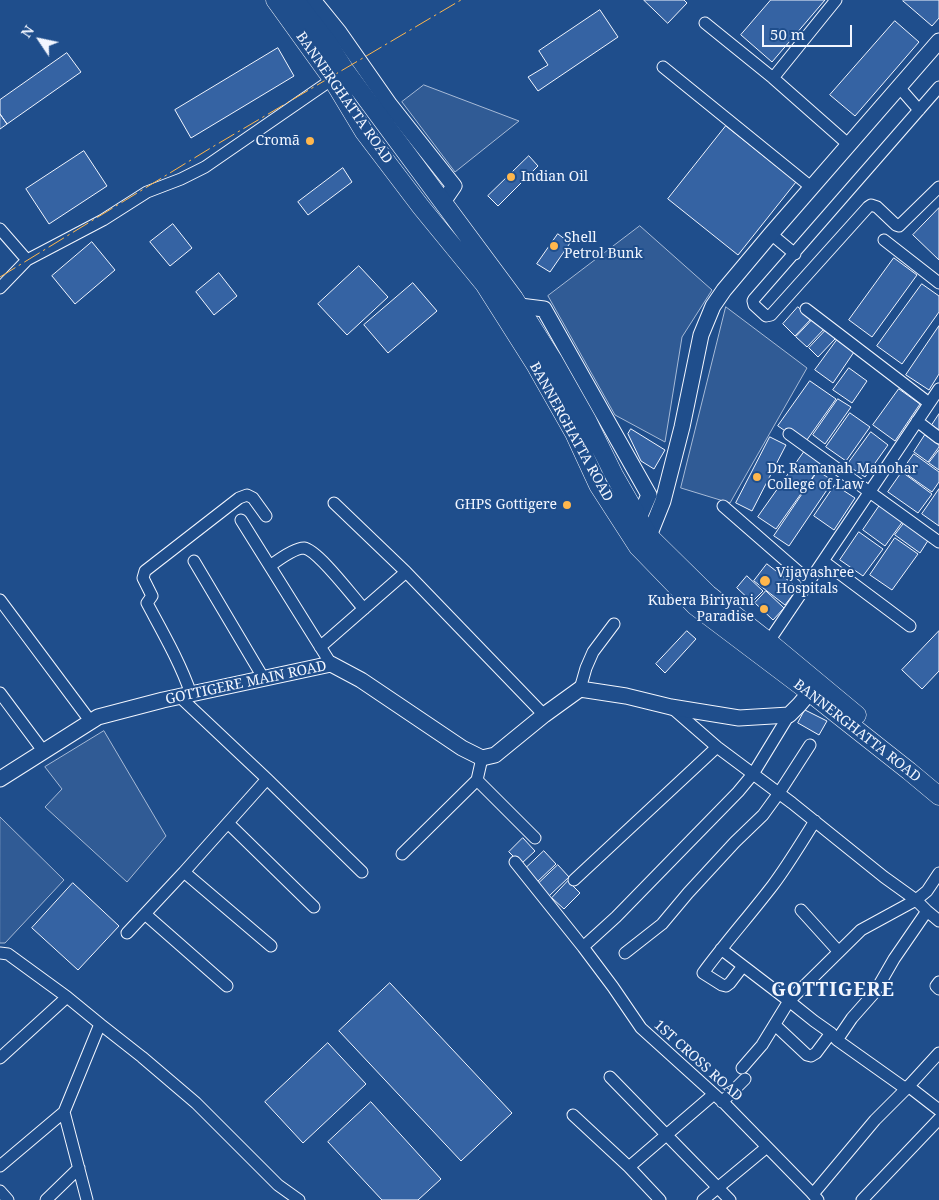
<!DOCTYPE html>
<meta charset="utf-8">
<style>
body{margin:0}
#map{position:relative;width:939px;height:1200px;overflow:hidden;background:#1f4e8c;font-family:"Noto Serif",serif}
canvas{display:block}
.north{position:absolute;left:15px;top:15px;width:50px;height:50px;-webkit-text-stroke:4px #1f4e8c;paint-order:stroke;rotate:304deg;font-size:14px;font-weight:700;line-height:20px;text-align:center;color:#f2f6ff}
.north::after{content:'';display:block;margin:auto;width:18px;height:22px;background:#f2f6ff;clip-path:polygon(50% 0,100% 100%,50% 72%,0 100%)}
.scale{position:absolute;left:762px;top:25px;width:90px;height:22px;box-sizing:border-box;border:2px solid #f2f6ff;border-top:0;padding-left:6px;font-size:15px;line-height:18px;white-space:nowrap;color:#f2f6ff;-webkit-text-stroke:4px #1f4e8c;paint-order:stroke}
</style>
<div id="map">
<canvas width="939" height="1200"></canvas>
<div class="north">N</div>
<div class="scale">50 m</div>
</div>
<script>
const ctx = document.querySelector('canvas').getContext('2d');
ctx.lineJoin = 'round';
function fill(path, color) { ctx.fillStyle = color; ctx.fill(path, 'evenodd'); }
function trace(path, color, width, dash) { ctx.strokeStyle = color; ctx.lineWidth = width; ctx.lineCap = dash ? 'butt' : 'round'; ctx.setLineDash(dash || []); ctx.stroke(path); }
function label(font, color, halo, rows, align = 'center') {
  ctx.font = font + ' "Noto Serif",serif'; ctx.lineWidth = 4; ctx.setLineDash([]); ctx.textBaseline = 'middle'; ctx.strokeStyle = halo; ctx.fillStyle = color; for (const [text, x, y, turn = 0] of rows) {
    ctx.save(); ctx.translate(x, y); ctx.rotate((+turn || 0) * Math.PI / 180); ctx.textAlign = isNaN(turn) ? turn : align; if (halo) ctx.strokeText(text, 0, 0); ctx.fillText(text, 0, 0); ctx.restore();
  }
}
const green = new Path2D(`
 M 424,85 L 519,121 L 455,172 L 402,102 Z
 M 640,226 L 712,290 L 682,337 L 665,442 L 615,415 L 548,296 Z
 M 726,307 L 807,368 L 730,503 L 681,488 Z
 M 104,731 L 166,836 L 127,882 L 45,807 L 62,789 L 45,767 Z
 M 0,817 L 64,880 L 5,943 L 0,943 Z`);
fill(green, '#305b95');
trace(green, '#a8bbd7', 1);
const building = new Path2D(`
 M 644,0 L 684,0 L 687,3 L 668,23 Z
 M 771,0 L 825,0 L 772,62 L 741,35 Z
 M 904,0 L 939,0 L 939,18 L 932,26 L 903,1 Z
 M 600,10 L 618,37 L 538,91 L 528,77 L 548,65 L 539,51 Z
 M 895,21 L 919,42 L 855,116 L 830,95 Z
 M 278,48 L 294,76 L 191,138 L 175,110 Z
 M 67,53 L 81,72 L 7,124 L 0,114 L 0,100 Z
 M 0,114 L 7,124 L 0,129 Z
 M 726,126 L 796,182 L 738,255 L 668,199 Z
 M 84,151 L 107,186 L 49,224 L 26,189 Z
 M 529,156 L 538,166 L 498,206 L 488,196 Z
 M 343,168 L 352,182 L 308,215 L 298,202 Z
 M 939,208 L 939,260 L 913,235 Z
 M 173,224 L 192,248 L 170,266 L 150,242 Z
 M 558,234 L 570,243 L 550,272 L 537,264 Z
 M 92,242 L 115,270 L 75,304 L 52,276 Z
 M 894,258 L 917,275 L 872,337 L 849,320 Z
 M 359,266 L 388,297 L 347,335 L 318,304 Z
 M 219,273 L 237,296 L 214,315 L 196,292 Z
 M 413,283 L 437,311 L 388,353 L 364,325 Z
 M 922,284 L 939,296 L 939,312 L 902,364 L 877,346 Z
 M 798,307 L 811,319 L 795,336 L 783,324 Z
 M 814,318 L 825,328 L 807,347 L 796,337 Z
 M 939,326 L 939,374 L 929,390 L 906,375 Z
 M 826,330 L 835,339 L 818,357 L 809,348 Z
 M 837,340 L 854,352 L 833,383 L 815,370 Z
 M 849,368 L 867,381 L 852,403 L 833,390 Z
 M 810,381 L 836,399 L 804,444 L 778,426 Z
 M 899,389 L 920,404 L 895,441 L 873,425 Z
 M 838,399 L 851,407 L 825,444 L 813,435 Z
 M 850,413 L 870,427 L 846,461 L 826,447 Z
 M 939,414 L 939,430 L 932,425 Z
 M 631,429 L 665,450 L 654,469 L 641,461 L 628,434 Z
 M 871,432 L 888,445 L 865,477 L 847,465 Z
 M 925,435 L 939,445 L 939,447 L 928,462 L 914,452 Z
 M 770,437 L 786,445 L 752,511 L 736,503 Z
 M 939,450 L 939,470 L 929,463 Z
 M 804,452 L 822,464 L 776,529 L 758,517 Z
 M 914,454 L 939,472 L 939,482 L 932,492 L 902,471 Z
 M 818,471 L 833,481 L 789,546 L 774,536 Z
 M 902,472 L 932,494 L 918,513 L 888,492 Z
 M 835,485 L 855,498 L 834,530 L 814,516 Z
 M 939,489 L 939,526 L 922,514 Z
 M 880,505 L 903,521 L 885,546 L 863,530 Z
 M 905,522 L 929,539 L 920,553 L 895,535 Z
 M 859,532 L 883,549 L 863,576 L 840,560 Z
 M 895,538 L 918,554 L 892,590 L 870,575 Z
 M 767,564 L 798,588 L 785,605 L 754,581 Z
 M 747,576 L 763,591 L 752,602 L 737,588 Z
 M 766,591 L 784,608 L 773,620 L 755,603 Z
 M 687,631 L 696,639 L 665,673 L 656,664 Z
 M 939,631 L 939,671 L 922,689 L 902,670 Z
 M 805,710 L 827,721 L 819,735 L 798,723 Z
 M 523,838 L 535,851 L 521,864 L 509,852 Z
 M 544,851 L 556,864 L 537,882 L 525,869 Z
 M 558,865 L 569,877 L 549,896 L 538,884 Z
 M 568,881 L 580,893 L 564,909 L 552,898 Z
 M 73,883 L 119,926 L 78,970 L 32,928 Z
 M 390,983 L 512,1113 L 461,1161 L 339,1031 Z
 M 328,1043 L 366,1084 L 303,1143 L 265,1102 Z
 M 371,1102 L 441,1179 L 418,1200 L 382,1200 L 328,1142 Z`);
fill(building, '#3563a3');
trace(building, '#f2f6ff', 1);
const street = new Path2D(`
 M 705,23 L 773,78 L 849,145
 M 663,67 L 811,187
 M 773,78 L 836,0
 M 899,87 L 919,110
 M 939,87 L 754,299 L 753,301 L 754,305 L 766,316 L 771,315 L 868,207 L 871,205 L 877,207 L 896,225 L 899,226 L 939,187
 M 0,229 L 27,260
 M 771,234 L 795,254
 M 884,240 L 939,283
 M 0,288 L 27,260 L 103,220 L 147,192 L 181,179 L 205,167 L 337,76
 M 806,309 L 929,403
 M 917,421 L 939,438
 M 789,434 L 939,542
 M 334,503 L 406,572 L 544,715
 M 723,506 L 809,581
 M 241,520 L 331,664
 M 194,561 L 264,679
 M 823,561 L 910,626
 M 270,566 C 278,560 294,548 304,548 C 318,550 353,597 364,609
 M 0,600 L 91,722
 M 320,647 L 406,572
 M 765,647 L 939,389
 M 580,689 L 586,668 L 593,652 L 614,624
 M 0,693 L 44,752
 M 191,694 C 180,662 163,633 147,603 L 152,596 L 143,578 L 145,571 L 239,498 L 247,495 L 253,498 L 266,516
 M 180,697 L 267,779 L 362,872
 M 671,707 L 717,747 L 792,803 L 884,877 L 916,900 L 927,911 L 939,921
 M 482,758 L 477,780 L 535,838
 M 228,823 L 314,907
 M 402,854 L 477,780
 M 515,862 L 583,947 L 613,987 L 641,1028 L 725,1104 L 811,1192 L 818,1200
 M 184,872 L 271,946
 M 574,880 L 717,747
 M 801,910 L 839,952
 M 145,914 L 227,986
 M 127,933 L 184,872 L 267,779
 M 583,947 L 616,917 L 738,792 L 753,774 L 789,715
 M 721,949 L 789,1001 L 814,1021 L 831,1033 L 837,1040 L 852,1018 L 875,992 L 894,959 L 927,911
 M 0,953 L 8,954 L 67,997 L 100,1024 L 64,1112 L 87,1200
 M 625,953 L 662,924 L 688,893 L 735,842 L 763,815 L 779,793 L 810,745
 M 743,966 L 730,983 L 726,986 L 722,985 L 703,973 C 725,943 750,915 773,885 C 788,865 801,843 815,821
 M 939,982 L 936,986 L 939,989
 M 100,1024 L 142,1057 L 196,1103 L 278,1185 L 299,1200
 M 775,1025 L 807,1055 L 811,1056 L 816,1053 L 831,1033
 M 837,1040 L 906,1089
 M 0,1058 L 67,997
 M 742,1068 L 762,1045 L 789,1001 L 861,930 L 916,900 L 927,891 L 939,873
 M 610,1077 L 730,1200
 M 908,1086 L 939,1110
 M 722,1102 L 745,1079
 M 573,1115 L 629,1167 L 660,1200
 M 0,1166 L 64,1112
 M 629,1167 L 714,1094
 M 0,1191 L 8,1200
 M 813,1194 L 875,1120 L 906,1089 L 939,1053
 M 46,1200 L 79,1168
 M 703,1200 L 767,1147
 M 862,1200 L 939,1119`);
const secondary = new Path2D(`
 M 313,0 L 339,32 L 390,105 L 454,186 L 443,202
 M 520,306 L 544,309 L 649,495 L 639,518
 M 643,543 L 649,536 L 663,501 L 682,427 L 701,335 L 713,306 L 724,290 L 771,234 L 939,41
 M 0,779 L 98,717 L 163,700 L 331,664 L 361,680 L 462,748 L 482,758 L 495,755 L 544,715 L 580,689 L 626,696 L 671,707 L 739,718 L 789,715 L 799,705 L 816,685`);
const primary = new Path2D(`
 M 275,0 L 332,79 L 364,132 L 421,207 L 484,284 L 536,366 L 574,433 L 598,485 L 638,547 L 695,606 L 809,692 L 909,771 L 939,796
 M 295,0 L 328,43 L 345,70 L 379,116 L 514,298 L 553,360 L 587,420 L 614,475 L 649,536 L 708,594 L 768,641 L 857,715`);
trace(street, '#f2f6ff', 13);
trace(secondary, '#f2f6ff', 17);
trace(primary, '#f2f6ff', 19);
trace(street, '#1f4e8c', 11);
trace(secondary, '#1f4e8c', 15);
trace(primary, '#1f4e8c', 18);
trace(new Path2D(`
 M 0,277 L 209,149 L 461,0`), '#ffb74d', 1, [18, 4, 2.5, 4]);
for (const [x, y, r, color] of [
 [310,141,5,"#ffb74d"],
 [511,177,5,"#ffb74d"],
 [554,246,5,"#ffb74d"],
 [757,477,5,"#ffb74d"],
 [567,505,5,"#ffb74d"],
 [765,581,6,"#ffb74d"],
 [764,609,5,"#ffb74d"]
]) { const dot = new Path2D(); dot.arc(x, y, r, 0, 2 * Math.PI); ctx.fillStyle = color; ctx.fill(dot); trace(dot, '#1f4e8c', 2); }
label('14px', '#f2f6ff', '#1f4e8c', [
 ["BANNERGHATTA ROAD",344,98,55],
 ["BANNERGHATTA ROAD",571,432,61],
 ["GOTTIGERE MAIN ROAD",246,683,-12],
 ["BANNERGHATTA ROAD",857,731,38],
 ["1ST CROSS ROAD",698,1061,42]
]);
label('14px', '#f2f6ff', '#1f4e8c', [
 ["Cromā",300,141,"right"],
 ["Indian Oil",521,177],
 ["Shell",564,238],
 ["Petrol Bunk",564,254],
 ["Dr. Ramanah Manohar",767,469],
 ["College of Law",767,485],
 ["GHPS Gottigere",557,505,"right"],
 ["Vijayashree",776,573],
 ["Hospitals",776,589],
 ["Kubera Biriyani",754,601,"right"],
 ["Paradise",754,617,"right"]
], 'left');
ctx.letterSpacing = '1px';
label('bold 19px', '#f2f6ff', '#1f4e8c', [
 ["GOTTIGERE",833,991]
]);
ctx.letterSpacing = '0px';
</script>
